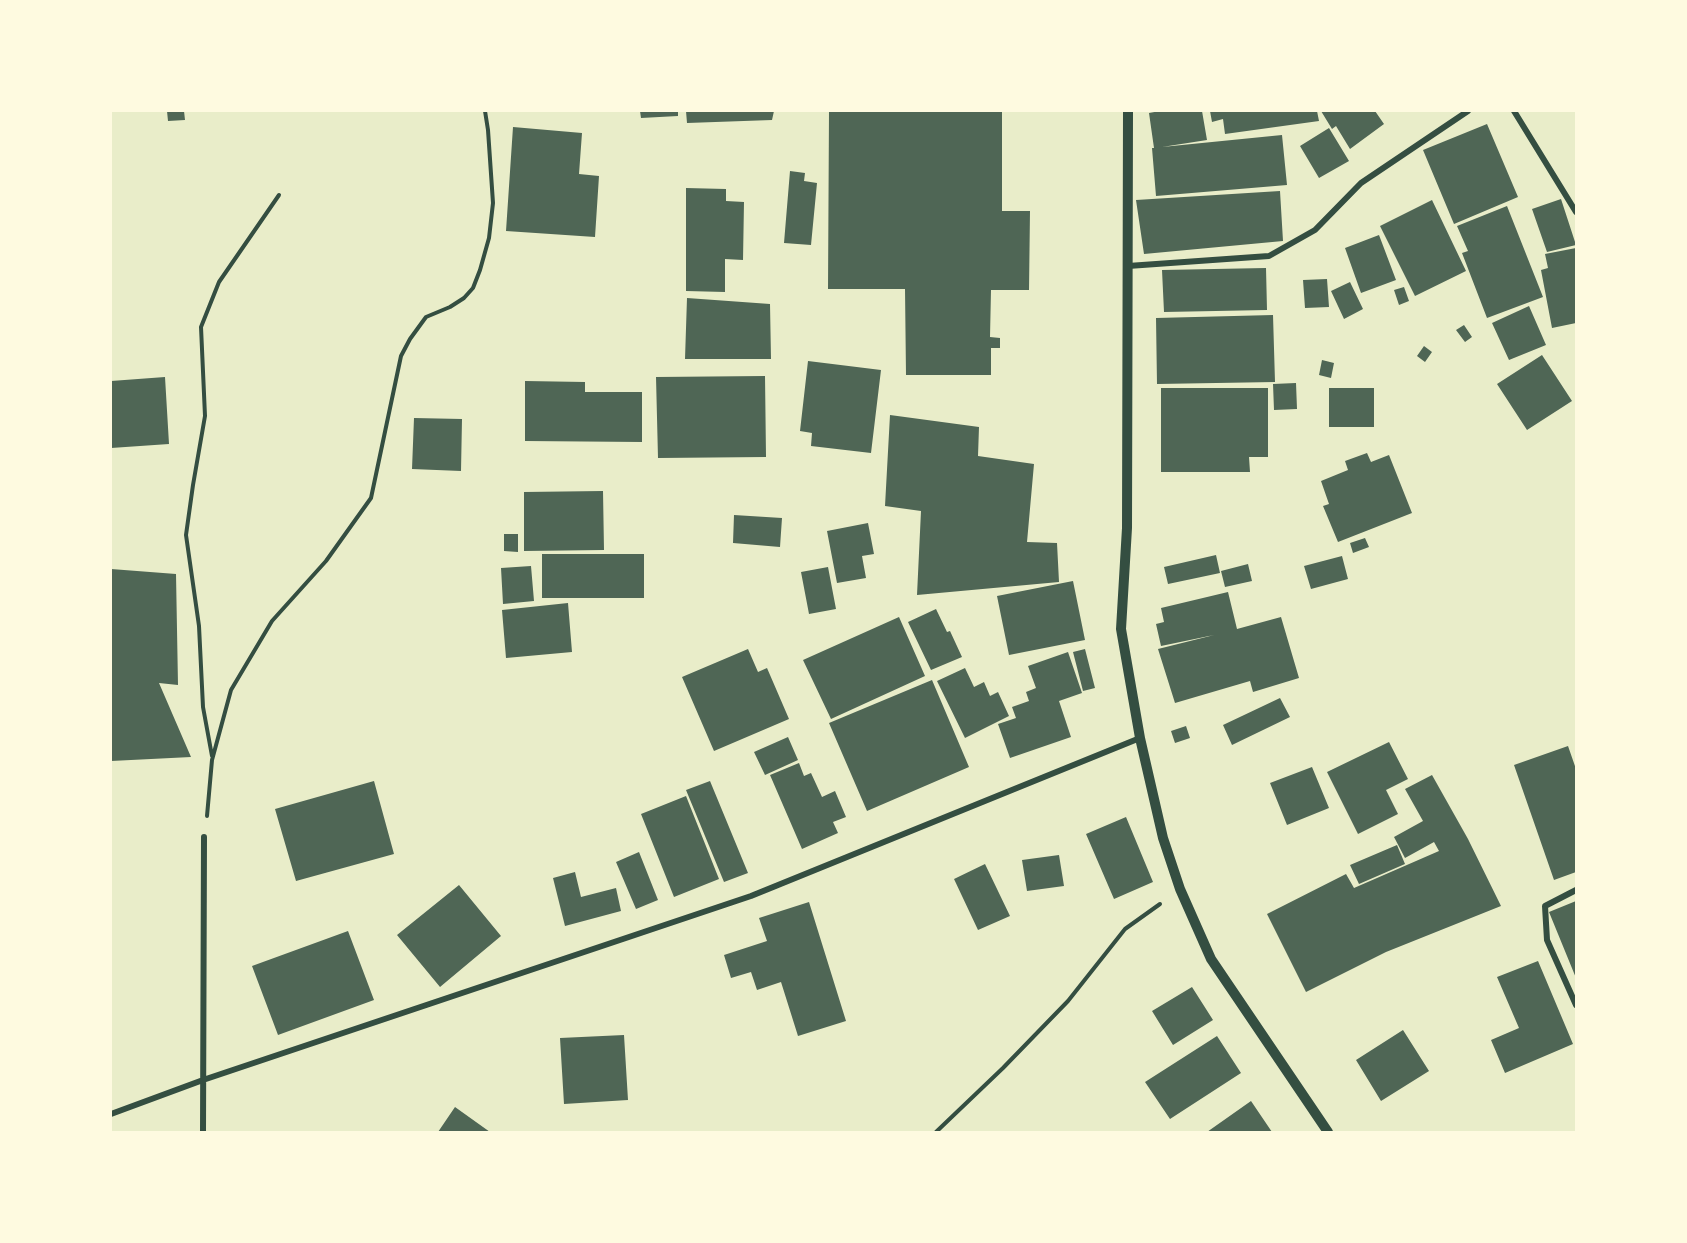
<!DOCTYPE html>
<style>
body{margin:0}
#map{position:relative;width:1687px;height:1243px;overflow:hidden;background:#e9edc9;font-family:"Open Sans",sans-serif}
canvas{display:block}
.frame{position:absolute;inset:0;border:112px solid #fefae0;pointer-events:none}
</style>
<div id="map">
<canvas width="1687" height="1243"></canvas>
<div class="frame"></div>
</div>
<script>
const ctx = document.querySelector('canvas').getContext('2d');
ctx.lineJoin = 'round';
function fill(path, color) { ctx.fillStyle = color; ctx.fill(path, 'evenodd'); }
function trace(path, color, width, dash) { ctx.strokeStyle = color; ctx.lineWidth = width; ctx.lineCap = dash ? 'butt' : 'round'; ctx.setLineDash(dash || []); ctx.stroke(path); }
fill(new Path2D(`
 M 167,111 L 184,111 L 185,120 L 168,121 Z
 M 640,111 L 678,111 L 678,116 L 641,118 Z
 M 686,111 L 774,111 L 772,120 L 687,123 Z
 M 829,111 L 1002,111 L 1002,211 L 1030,211 L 1029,290 L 991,290 L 990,337 L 1000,338 L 1000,348 L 991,348 L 991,375 L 906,375 L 905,289 L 828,289 Z
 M 1160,111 L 1202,111 L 1207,140 L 1162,147 L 1282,135 L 1287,185 L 1156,196 L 1152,148 L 1154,148 L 1149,113 Z
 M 1210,111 L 1317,111 L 1319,121 L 1225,134 L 1223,119 L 1212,122 Z
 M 1321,111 L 1375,111 L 1384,124 L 1350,149 L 1336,126 L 1332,129 Z
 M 1487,124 L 1518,197 L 1454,224 L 1423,150 Z
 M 513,127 L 582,133 L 579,174 L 599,176 L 595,237 L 506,231 Z
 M 1329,128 L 1349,161 L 1319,178 L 1300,146 Z
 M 790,171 L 805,173 L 804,181 L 817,183 L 811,245 L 784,243 Z
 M 686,188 L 726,189 L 726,201 L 744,202 L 743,260 L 725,259 L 725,292 L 686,291 Z
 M 1280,191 L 1283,241 L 1144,254 L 1136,200 Z
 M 1561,199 L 1576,245 L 1547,252 L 1532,209 Z
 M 1432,200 L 1466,271 L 1415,296 L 1380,226 Z
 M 1507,206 L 1543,297 L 1487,318 L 1462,253 L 1468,251 L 1457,226 Z
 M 1379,235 L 1396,280 L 1361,293 L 1345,248 Z
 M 1576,248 L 1576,323 L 1552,328 L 1541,270 L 1548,268 L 1545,254 Z
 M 1266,268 L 1267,310 L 1164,312 L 1162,270 Z
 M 1327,279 L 1329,307 L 1305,308 L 1303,280 Z
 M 1350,282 L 1363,309 L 1344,319 L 1331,291 Z
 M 1404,287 L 1409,301 L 1399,305 L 1394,290 Z
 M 687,298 L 770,304 L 771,359 L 685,359 Z
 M 1529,306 L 1546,345 L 1509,360 L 1492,323 Z
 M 1273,315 L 1275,382 L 1157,384 L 1156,318 Z
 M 1464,325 L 1472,337 L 1465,342 L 1456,330 Z
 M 1424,346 L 1432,352 L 1425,362 L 1417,356 Z
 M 1542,355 L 1572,401 L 1527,430 L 1497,384 Z
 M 1322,360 L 1334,363 L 1331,378 L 1319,375 Z
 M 808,361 L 881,370 L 871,453 L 811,446 L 812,433 L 800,431 Z
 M 765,376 L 766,457 L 658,458 L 656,377 Z
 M 165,377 L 169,444 L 111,448 L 111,381 Z
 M 525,381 L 585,382 L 585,392 L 642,392 L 642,442 L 525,441 Z
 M 1296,383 L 1297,409 L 1274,410 L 1273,384 Z
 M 1161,388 L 1268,388 L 1268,457 L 1249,457 L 1250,472 L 1161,472 Z
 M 1329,388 L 1374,388 L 1374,427 L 1329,427 Z
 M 890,415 L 979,427 L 978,456 L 1034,464 L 1027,542 L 1057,543 L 1059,582 L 917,595 L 921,511 L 885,506 Z
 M 414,418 L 462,419 L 461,471 L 412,469 Z
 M 1367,453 L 1371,462 L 1389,455 L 1412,513 L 1338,542 L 1323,506 L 1329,504 L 1321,481 L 1348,470 L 1345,461 Z
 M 603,491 L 604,550 L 524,551 L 524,492 Z
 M 734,515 L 782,518 L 780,547 L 733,543 Z
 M 868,523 L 874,554 L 862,556 L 866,578 L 837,583 L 827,531 Z
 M 504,534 L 518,534 L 518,552 L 504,551 Z
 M 1365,538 L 1369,547 L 1353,553 L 1350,543 Z
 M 542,554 L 644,554 L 644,598 L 542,598 Z
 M 1216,555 L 1220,573 L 1168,584 L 1164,567 Z
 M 1342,556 L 1348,579 L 1311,589 L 1304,566 Z
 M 1248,564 L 1252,581 L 1225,587 L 1221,571 Z
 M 531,566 L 534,601 L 503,604 L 501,568 Z
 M 828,567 L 836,609 L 809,614 L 801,572 Z
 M 111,569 L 176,574 L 178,685 L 159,683 L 191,757 L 111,761 Z
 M 1073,581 L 1085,640 L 1009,655 L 997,596 Z
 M 1228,592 L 1237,629 L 1281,617 L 1299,678 L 1253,692 L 1250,681 L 1175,703 L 1158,649 L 1214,635 L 1161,646 L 1156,624 L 1164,622 L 1161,608 Z
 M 568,603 L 572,652 L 506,658 L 502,610 Z
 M 936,609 L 947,632 L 950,631 L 962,657 L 931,670 L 908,622 Z
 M 899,617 L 925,676 L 831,719 L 803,660 Z
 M 748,649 L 758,672 L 767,668 L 789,719 L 714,751 L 682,677 Z
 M 1085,649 L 1095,688 L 1083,691 L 1073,652 Z
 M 1068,652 L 1082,693 L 1059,701 L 1071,737 L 1010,758 L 998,724 L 1016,718 L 1012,707 L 1029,701 L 1026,692 L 1036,688 L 1028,666 Z
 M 965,668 L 974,687 L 984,682 L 990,696 L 998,692 L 1009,716 L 965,738 L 937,681 Z
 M 932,680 L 969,767 L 867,811 L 829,723 Z
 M 1280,698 L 1290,717 L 1232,745 L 1223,725 Z
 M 1186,726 L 1190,738 L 1175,743 L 1171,731 Z
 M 788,737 L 798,760 L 765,775 L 754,752 Z
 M 1389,742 L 1408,779 L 1386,790 L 1398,814 L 1358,834 L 1327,772 Z
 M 1568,746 L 1576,769 L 1576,872 L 1554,880 L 1514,765 Z
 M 799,763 L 804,776 L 811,773 L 822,797 L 835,791 L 846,817 L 833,822 L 838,833 L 802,849 L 770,775 Z
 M 1312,767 L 1329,808 L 1287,825 L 1270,783 Z
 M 1432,775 L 1468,839 L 1501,906 L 1386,952 L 1306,992 L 1267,914 L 1346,874 L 1354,888 L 1439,851 L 1434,842 L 1405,858 L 1394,837 L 1423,821 L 1405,789 Z
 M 374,781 L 394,854 L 296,881 L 275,809 Z
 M 710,781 L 748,873 L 724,882 L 686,790 Z
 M 686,796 L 719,879 L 674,897 L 641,814 Z
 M 1126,817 L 1153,882 L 1114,899 L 1086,834 Z
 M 1397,845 L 1405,864 L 1359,884 L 1350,865 Z
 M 639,852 L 658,900 L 636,909 L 616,862 Z
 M 1059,855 L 1064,886 L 1027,891 L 1022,860 Z
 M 985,864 L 1010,916 L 978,930 L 954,879 Z
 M 575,872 L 581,897 L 616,888 L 621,911 L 565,926 L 553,878 Z
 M 459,885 L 501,936 L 440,987 L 397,935 Z
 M 1576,901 L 1576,978 L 1549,912 Z
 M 809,902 L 846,1021 L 798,1036 L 781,982 L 757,990 L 751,972 L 731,978 L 724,955 L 767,941 L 759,918 Z
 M 348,931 L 374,1000 L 278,1035 L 252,966 Z
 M 1538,961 L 1573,1044 L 1505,1073 L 1491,1040 L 1519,1028 L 1497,977 Z
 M 1192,987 L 1213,1020 L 1173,1045 L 1152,1011 Z
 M 1403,1030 L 1429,1071 L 1381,1101 L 1356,1060 Z
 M 624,1035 L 628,1100 L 564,1104 L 560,1038 Z
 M 1217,1036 L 1241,1073 L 1170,1119 L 1145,1082 Z
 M 1251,1101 L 1272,1132 L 1207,1132 Z
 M 455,1107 L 490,1132 L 438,1132 Z`), '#4f6655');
trace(new Path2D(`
 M 212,756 L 203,707 L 199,626 L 186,535 L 193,485 L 205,416 L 201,327 L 219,282 L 279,195
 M 207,816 L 212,760 L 231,690 L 272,621 L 326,561 L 371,498 L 401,356 L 410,339 L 426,317 L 450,307 L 464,298 L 473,288 L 480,270 L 489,238 L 493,203 L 488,130 L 485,111
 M 936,1132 L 1003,1068 L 1068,1001 L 1125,929 L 1160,904`), '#344e41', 4);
trace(new Path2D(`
 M 1514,111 L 1576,212
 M 1128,266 L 1269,256 L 1315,230 L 1361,183 L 1468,111
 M 1576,890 L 1545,906 L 1547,940 L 1576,1005
 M 111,1114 L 203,1080 L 751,896 L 1140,738
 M 203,1132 L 204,837`), '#344e41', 6);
trace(new Path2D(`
 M 1128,111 L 1127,528 L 1121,629 L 1140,738 L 1163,838 L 1180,889 L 1211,959 L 1328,1132`), '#344e41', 10);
</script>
